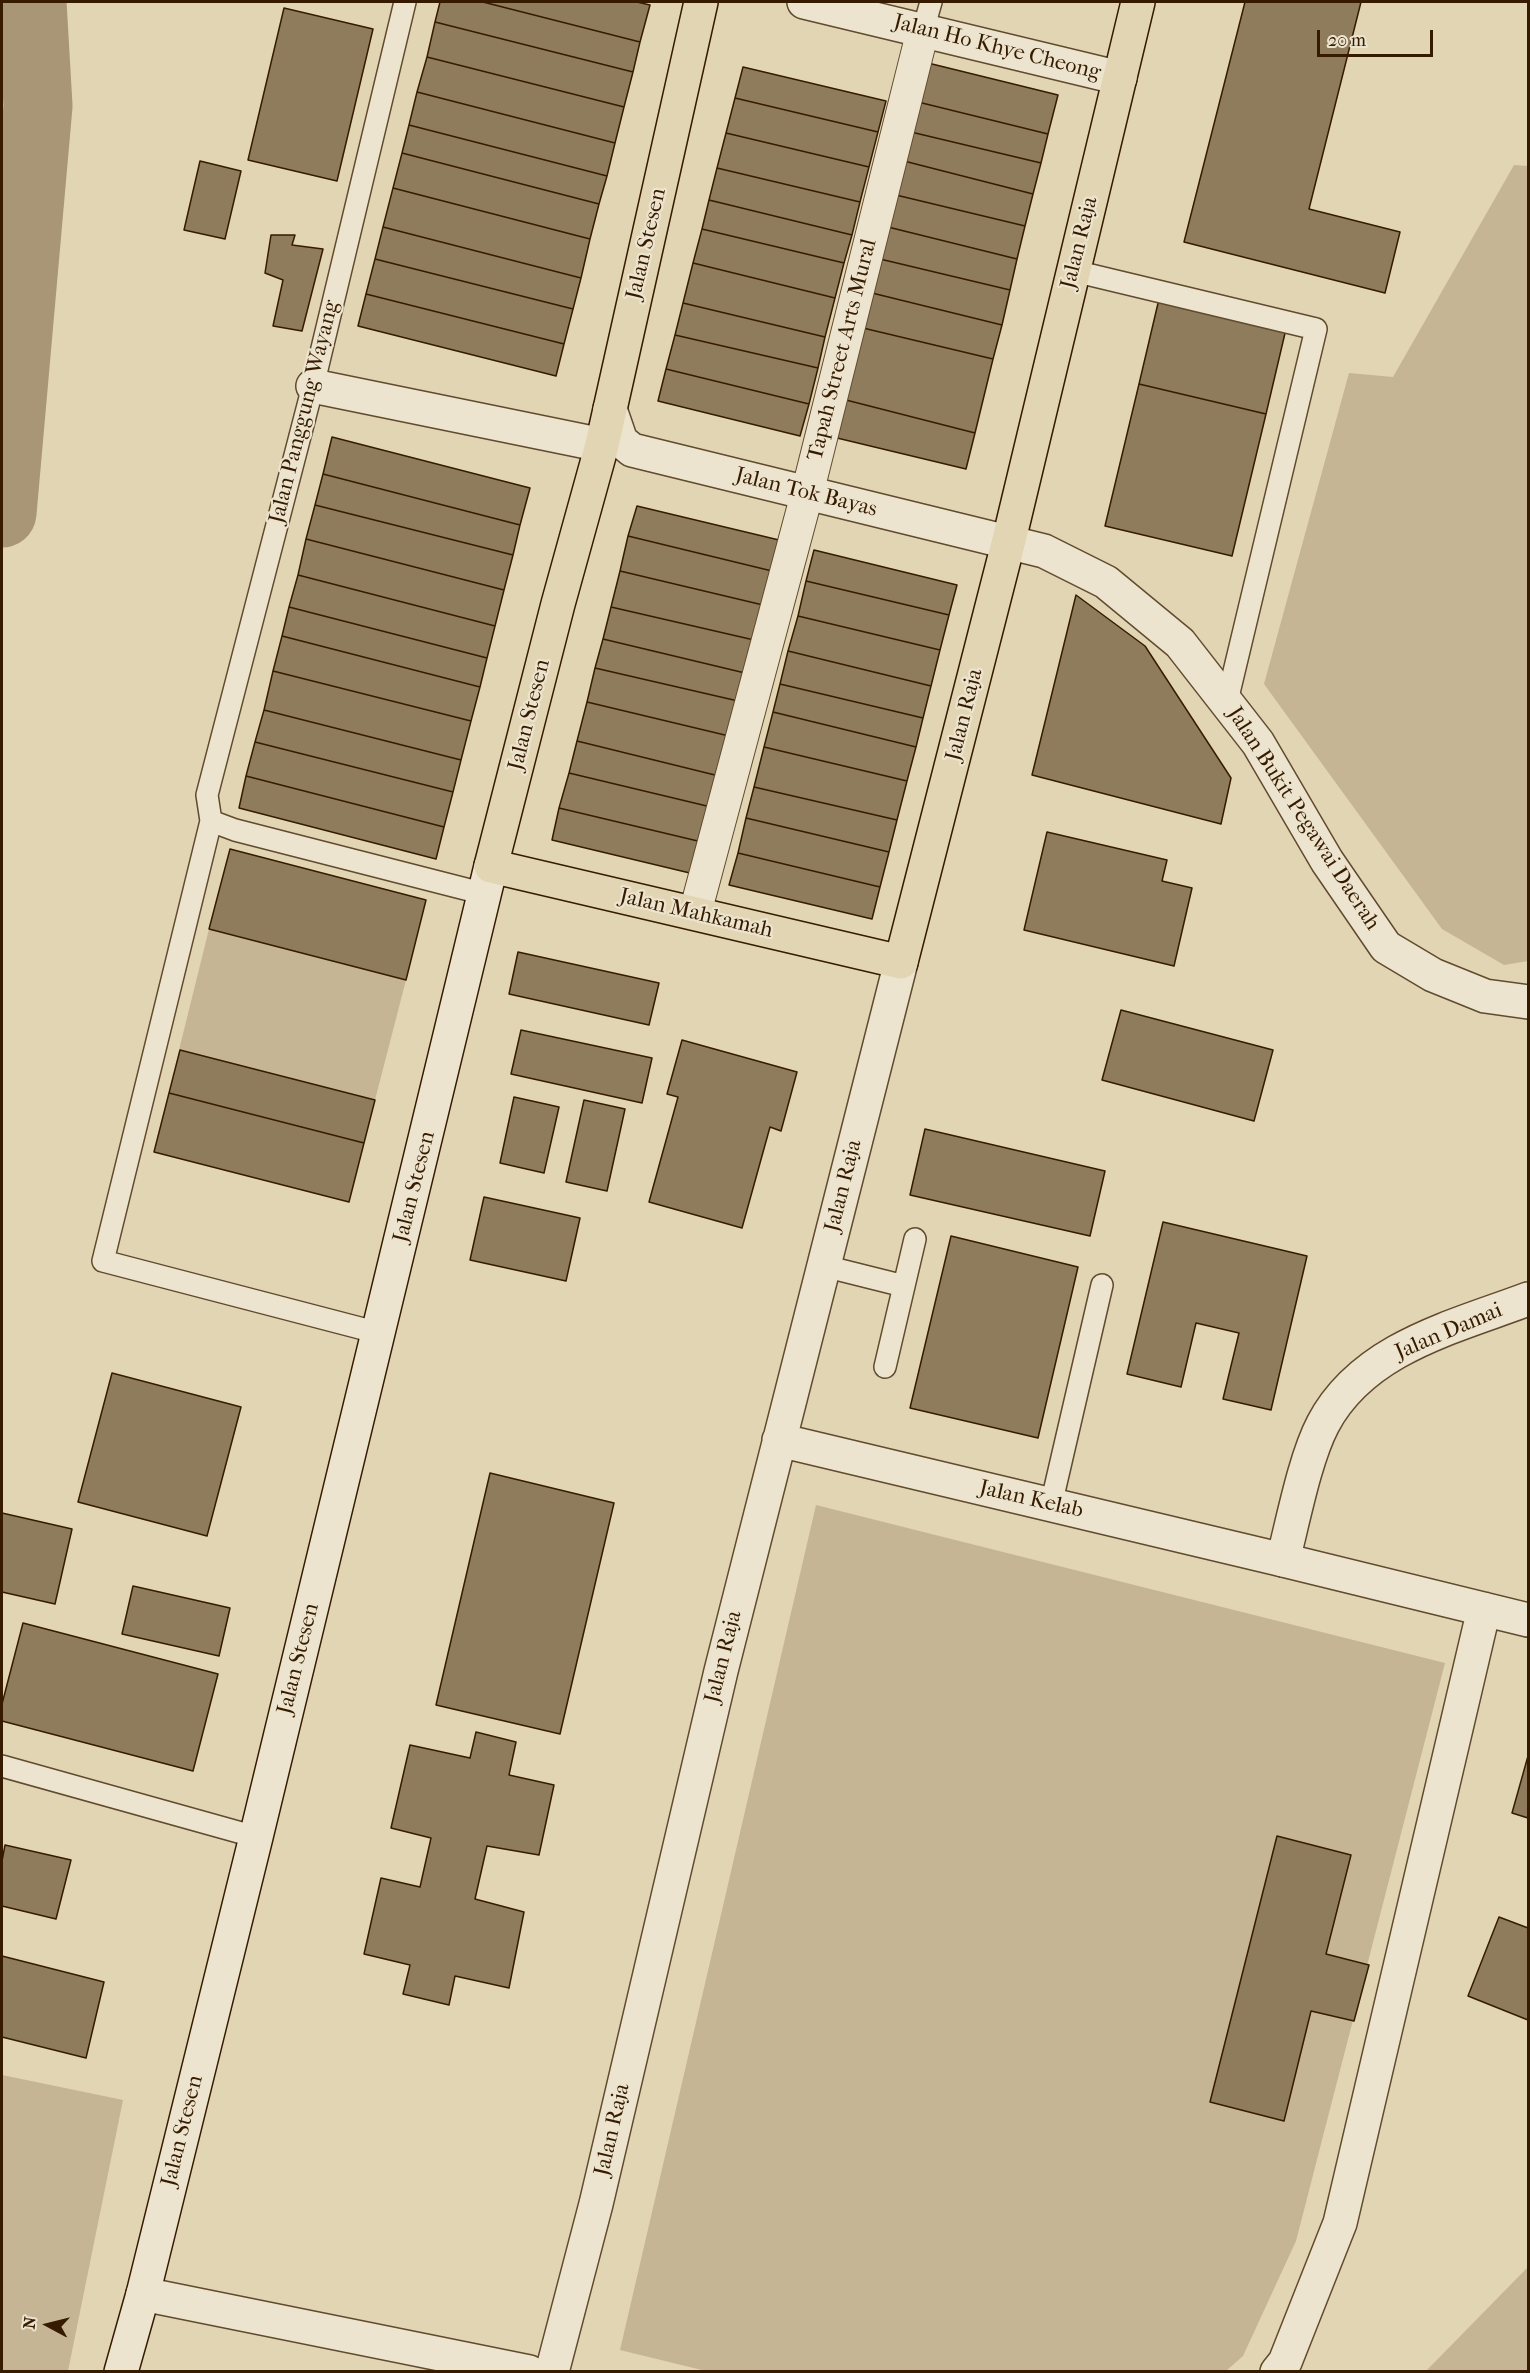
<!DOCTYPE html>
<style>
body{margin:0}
#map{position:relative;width:1530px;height:2373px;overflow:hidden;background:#e2d5b3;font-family:"IM FELL French Canon",serif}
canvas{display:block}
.frame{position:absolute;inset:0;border:3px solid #361b00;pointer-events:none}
.north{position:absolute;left:18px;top:2295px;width:60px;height:60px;-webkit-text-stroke:4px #ece4ce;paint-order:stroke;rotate:277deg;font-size:16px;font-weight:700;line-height:24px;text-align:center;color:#361b00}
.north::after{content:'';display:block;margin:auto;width:21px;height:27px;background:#361b00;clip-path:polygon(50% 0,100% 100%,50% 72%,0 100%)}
.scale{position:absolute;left:1317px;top:30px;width:116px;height:27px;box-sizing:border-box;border:3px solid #361b00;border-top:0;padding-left:8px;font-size:18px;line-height:21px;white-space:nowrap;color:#361b00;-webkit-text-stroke:4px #ece4ce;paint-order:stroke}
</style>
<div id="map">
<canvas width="1530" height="2373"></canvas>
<div class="frame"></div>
<div class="north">N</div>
<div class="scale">20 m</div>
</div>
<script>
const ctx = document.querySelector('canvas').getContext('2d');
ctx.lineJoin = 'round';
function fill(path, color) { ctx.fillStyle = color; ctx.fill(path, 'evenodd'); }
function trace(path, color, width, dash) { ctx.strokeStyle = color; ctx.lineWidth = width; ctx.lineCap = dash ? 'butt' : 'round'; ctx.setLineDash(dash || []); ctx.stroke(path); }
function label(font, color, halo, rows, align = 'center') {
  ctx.font = font + ' "IM FELL French Canon",serif'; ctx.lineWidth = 4.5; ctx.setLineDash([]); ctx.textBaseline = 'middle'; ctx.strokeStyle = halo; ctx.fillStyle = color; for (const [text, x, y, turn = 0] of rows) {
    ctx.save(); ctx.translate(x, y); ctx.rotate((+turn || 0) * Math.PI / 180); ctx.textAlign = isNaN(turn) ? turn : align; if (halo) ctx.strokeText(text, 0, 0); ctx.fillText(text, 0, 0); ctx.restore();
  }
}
fill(new Path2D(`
 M 1514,165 L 1528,166 L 1528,961 L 1504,965 L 1442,929 L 1264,684 L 1349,373 L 1393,377 Z
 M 209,929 L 406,980 L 375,1100 L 179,1050 Z
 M 816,1505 L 1445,1663 L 1296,2241 L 1243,2356 L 1226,2371 L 710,2372 L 620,2350 Z
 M 2,2075 L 123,2100 L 68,2371 L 2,2371 Z
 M 1528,2267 L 1528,2371 L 1426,2371 Z`), '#c5b595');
trace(new Path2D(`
 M 2,513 L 38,106 L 32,2`), '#a89676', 69);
const building = new Path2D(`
 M 440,2 L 483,2 L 640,42 L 633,72 L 435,22 Z
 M 483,2 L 637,2 L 650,5 L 640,42 Z
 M 1245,2 L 1361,2 L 1309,209 L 1400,232 L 1385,293 L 1184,242 Z
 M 284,8 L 373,29 L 337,181 L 248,160 Z
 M 435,22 L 633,72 L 624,107 L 427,57 Z
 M 427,57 L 624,107 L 615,143 L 417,92 Z
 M 928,63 L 1058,95 L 1048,134 L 918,102 Z
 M 743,67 L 886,101 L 878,132 L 735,98 Z
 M 417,92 L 615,143 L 607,176 L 409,125 Z
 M 735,98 L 878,132 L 869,167 L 726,133 Z
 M 918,102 L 1048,134 L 1041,163 L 911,132 Z
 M 409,125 L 607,176 L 599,204 L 402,153 Z
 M 911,132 L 1041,163 L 1033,194 L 904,161 Z
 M 726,133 L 869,167 L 860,202 L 717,168 Z
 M 402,153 L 599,204 L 590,239 L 393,188 Z
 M 200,161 L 241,171 L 225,239 L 184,230 Z
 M 904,161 L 1033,194 L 1025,226 L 896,195 Z
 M 717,168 L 860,202 L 852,235 L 709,200 Z
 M 393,188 L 590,239 L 581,278 L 383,227 Z
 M 896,195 L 1025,226 L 1017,259 L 888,227 Z
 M 709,200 L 852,235 L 844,263 L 702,229 Z
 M 383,227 L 581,278 L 573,309 L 375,259 Z
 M 888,227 L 1017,259 L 1010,290 L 880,259 Z
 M 702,229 L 844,263 L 835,298 L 693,263 Z
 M 271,235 L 295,235 L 292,245 L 323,249 L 302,331 L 273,326 L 283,280 L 265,273 Z
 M 375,259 L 573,309 L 564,344 L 366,294 Z
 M 880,259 L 1010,290 L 1002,325 L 872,293 Z
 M 693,263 L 835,298 L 825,337 L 683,303 Z
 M 872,293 L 1002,325 L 993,359 L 863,328 Z
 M 366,294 L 564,344 L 556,376 L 358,326 Z
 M 1159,299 L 1286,329 L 1266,414 L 1139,384 Z
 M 683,303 L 825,337 L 818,368 L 675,335 Z
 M 863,328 L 993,359 L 975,433 L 846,400 Z
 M 675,335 L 818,368 L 809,404 L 666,369 Z
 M 666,369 L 809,404 L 800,436 L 658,401 Z
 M 1139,384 L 1266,414 L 1232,556 L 1105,526 Z
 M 846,400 L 975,433 L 966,469 L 837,438 Z
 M 332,437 L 530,488 L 520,525 L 323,474 Z
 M 323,474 L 520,525 L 513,555 L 315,505 Z
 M 315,505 L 513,555 L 504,590 L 306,539 Z
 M 637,506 L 779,540 L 772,571 L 628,536 Z
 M 628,536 L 772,571 L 763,605 L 620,571 Z
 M 306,539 L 504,590 L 495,626 L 298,575 Z
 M 814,550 L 957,585 L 949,615 L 806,581 Z
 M 620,571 L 763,605 L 754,640 L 611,607 Z
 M 298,575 L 495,626 L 487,658 L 289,607 Z
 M 806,581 L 949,615 L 940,650 L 798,616 Z
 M 1076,595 L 1145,646 L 1231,778 L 1221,824 L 1032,775 Z
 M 289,607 L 487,658 L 480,687 L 282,636 Z
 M 611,607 L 754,640 L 745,673 L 603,639 Z
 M 798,616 L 940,650 L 931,686 L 788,651 Z
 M 282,636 L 480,687 L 471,721 L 273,671 Z
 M 603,639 L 745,673 L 738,701 L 595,668 Z
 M 788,651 L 931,686 L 923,718 L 780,684 Z
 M 595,668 L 738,701 L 729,736 L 587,702 Z
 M 273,671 L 471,721 L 461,760 L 264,710 Z
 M 780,684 L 923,718 L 916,747 L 773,712 Z
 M 587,702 L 729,736 L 719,776 L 577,741 Z
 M 264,710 L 461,760 L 453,792 L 255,742 Z
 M 773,712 L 916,747 L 907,781 L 764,747 Z
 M 577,741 L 719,776 L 711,807 L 569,773 Z
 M 255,742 L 453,792 L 444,827 L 246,776 Z
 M 764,747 L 907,781 L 897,820 L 754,787 Z
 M 569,773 L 711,807 L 702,842 L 559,808 Z
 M 246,776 L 444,827 L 436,859 L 239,808 Z
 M 754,787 L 897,820 L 889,852 L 746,818 Z
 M 559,808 L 702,842 L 694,874 L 552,840 Z
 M 746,818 L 889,852 L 880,887 L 738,853 Z
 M 1047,832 L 1167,860 L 1162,881 L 1192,888 L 1174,966 L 1024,930 Z
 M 230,849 L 426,900 L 406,980 L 209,929 Z
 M 738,853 L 880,887 L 872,919 L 729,885 Z
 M 518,952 L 659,983 L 649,1025 L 509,994 Z
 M 1121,1010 L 1273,1050 L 1254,1121 L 1102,1080 Z
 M 521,1030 L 652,1058 L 642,1103 L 511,1074 Z
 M 682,1040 L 797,1072 L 781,1131 L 770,1127 L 742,1228 L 649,1202 L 678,1097 L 667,1094 Z
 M 180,1050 L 375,1100 L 364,1143 L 169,1093 Z
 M 169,1093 L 364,1143 L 349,1202 L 154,1152 Z
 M 514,1097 L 559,1107 L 544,1173 L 500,1163 Z
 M 584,1100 L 625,1109 L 607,1191 L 566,1182 Z
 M 925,1129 L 1105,1171 L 1090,1236 L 910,1195 Z
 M 484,1197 L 580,1218 L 566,1281 L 470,1260 Z
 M 1163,1222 L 1307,1256 L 1271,1410 L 1223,1399 L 1239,1333 L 1196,1323 L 1181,1387 L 1127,1374 Z
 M 951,1236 L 1078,1267 L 1038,1438 L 910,1408 Z
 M 112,1373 L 241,1407 L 207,1536 L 78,1502 Z
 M 490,1473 L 614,1503 L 560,1734 L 436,1705 Z
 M 2,1513 L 72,1529 L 55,1604 L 2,1592 Z
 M 133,1586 L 230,1608 L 219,1656 L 122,1634 Z
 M 23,1623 L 218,1674 L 193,1771 L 2,1721 L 2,1704 Z
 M 476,1732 L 516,1742 L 509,1775 L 554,1785 L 539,1855 L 487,1846 L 475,1899 L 524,1912 L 509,1988 L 455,1976 L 449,2005 L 403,1994 L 410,1965 L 364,1954 L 381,1878 L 420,1887 L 431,1838 L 391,1828 L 410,1745 L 470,1758 Z
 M 1528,1756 L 1528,1818 L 1512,1813 Z
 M 1277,1836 L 1351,1855 L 1326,1954 L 1369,1965 L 1354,2021 L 1311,2011 L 1284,2121 L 1210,2102 Z
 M 5,1845 L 71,1860 L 56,1919 L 2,1906 L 2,1861 Z
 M 1499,1917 L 1528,1928 L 1528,2020 L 1468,1996 Z
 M 2,1956 L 104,1982 L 86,2058 L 2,2037 Z`);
fill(building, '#8f7c5d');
trace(building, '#361b00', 1.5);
const service = new Path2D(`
 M 923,30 L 931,2
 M 1074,271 L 1316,329 L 1227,701
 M 211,821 L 235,830 L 485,894
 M 824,1266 L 904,1286
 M 379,1333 L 103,1261 L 211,821 L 207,795 L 313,386 L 405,2
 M 885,1367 L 915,1239
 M 1051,1505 L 1102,1285
 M 2,1766 L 256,1837`);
const pedestrian = new Path2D(`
 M 695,913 L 807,494 L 923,30`);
const minor = new Path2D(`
 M 804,2 L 1120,78
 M 313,386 L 602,445
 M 610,409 L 621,441 L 632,450 L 1044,551 L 1106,582 L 1180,643 L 1258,743 L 1327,861 L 1386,947 L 1433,975 L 1485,996 L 1528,1002
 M 1283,1560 L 1528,1620
 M 1277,2372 L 1285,2362 L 1340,2223 L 1484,1609`);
const tertiary = new Path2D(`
 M 779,1440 L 1283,1560 C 1293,1521 1305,1458 1323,1424 C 1363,1348 1454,1327 1528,1299
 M 143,2294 L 529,2372
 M 552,2372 L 596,2204 L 721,1671 L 901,962`);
const secondary = new Path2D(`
 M 121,2372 L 143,2294 L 256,1837 L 491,866`);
const trunk = new Path2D(`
 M 701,2 L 602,445 L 558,604 L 491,866 L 901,962 L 1008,544 L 1138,2`);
trace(service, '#614a2d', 24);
trace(pedestrian, '#614a2d', 34);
trace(minor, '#614a2d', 36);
trace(tertiary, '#614a2d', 36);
trace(secondary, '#361b00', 36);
trace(trunk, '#361b00', 36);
trace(service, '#ece4ce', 21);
trace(pedestrian, '#ece4ce', 32);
trace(minor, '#ece4ce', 33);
trace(tertiary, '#ece4ce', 33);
trace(secondary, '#ece4ce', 33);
trace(trunk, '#e2d5b3', 33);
label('22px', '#361b00', '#ece4ce', [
 ["Jalan Ho Khye Cheong",997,48,14],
 ["Jalan Raja",1080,243,-76],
 ["Jalan Stesen",647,244,-77],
 ["Tapah Street Arts Mural",843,350,-76],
 ["Jalan Panggung Wayang",305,412,-76],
 ["Jalan Tok Bayas",806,493,14],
 ["Jalan Stesen",530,715,-76],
 ["Jalan Raja",965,715,-76],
 ["Jalan Bukit Pegawai Daerah",1303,819,57],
 ["Jalan Mahkamah",696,914,13],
 ["Jalan Raja",844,1186,-76],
 ["Jalan Stesen",415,1187,-76],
 ["Jalan Damai",1449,1332,-23],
 ["Jalan Kelab",1031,1500,13],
 ["Jalan Raja",724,1657,-76],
 ["Jalan Stesen",299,1659,-76],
 ["Jalan Raja",613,2130,-77],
 ["Jalan Stesen",183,2131,-76]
]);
</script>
